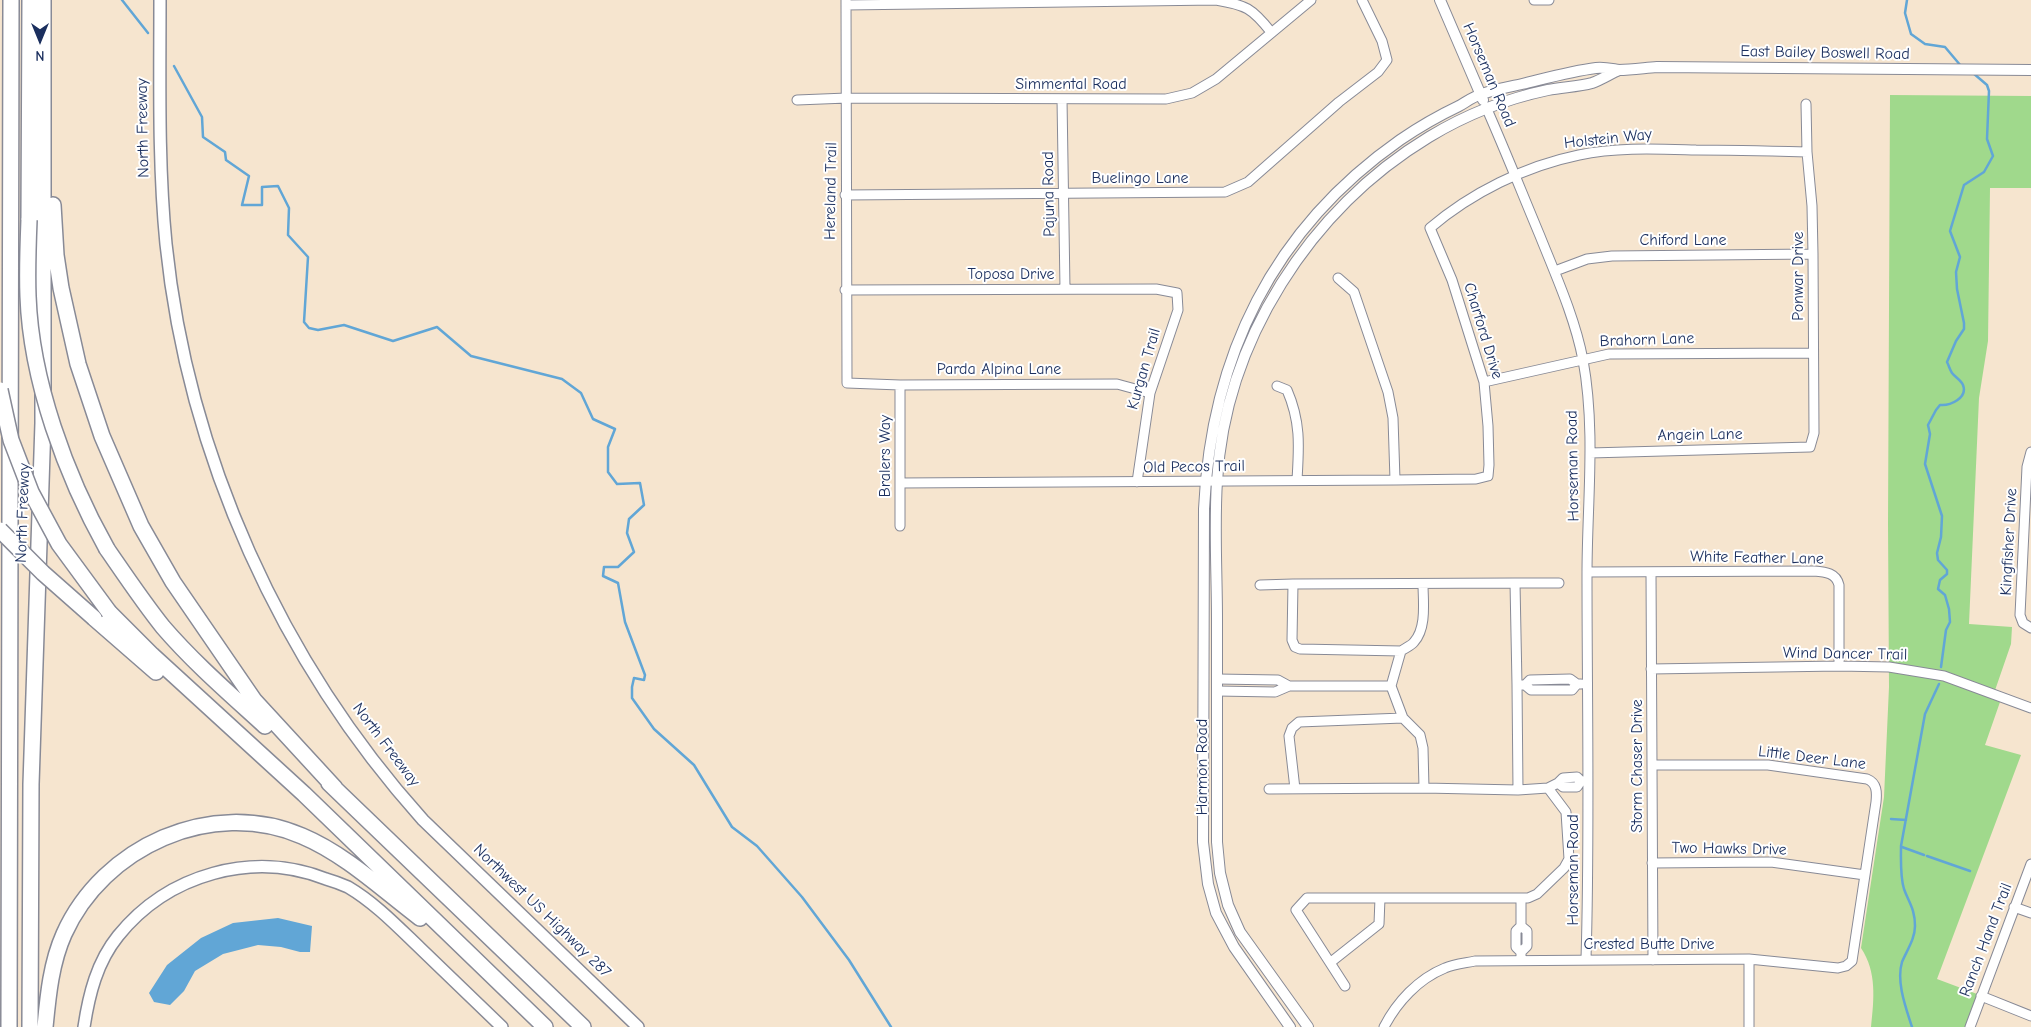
<!DOCTYPE html>
<style>
body{margin:0}
#map{position:relative;width:2031px;height:1027px;overflow:hidden;background:#f6e5cf;font-family:"Comic Neue",sans-serif}
canvas{display:block}
.north{position:absolute;left:15px;top:15px;width:50px;height:50px;-webkit-text-stroke:4px #fff;paint-order:stroke;rotate:180deg;font-size:14px;font-weight:700;line-height:20px;text-align:center;color:#1b2f5e}
.north::after{content:'';display:block;margin:auto;width:18px;height:22px;background:#1b2f5e;clip-path:polygon(50% 0,100% 100%,50% 72%,0 100%)}
</style>
<div id="map">
<canvas width="2031" height="1027"></canvas>
<div class="north">N</div>
</div>
<script>
const ctx = document.querySelector('canvas').getContext('2d');
ctx.lineJoin = 'round';
function fill(path, color) { ctx.fillStyle = color; ctx.fill(path, 'evenodd'); }
function trace(path, color, width, dash) { ctx.strokeStyle = color; ctx.lineWidth = width; ctx.lineCap = dash ? 'butt' : 'round'; ctx.setLineDash(dash || []); ctx.stroke(path); }
function label(font, color, halo, rows, align = 'center') {
  ctx.font = font + ' "Comic Neue",sans-serif'; ctx.lineWidth = 4; ctx.setLineDash([]); ctx.textBaseline = 'middle'; ctx.strokeStyle = halo; ctx.fillStyle = color; for (const [text, x, y, turn = 0] of rows) {
    ctx.save(); ctx.translate(x, y); ctx.rotate((+turn || 0) * Math.PI / 180); ctx.textAlign = isNaN(turn) ? turn : align; if (halo) ctx.strokeText(text, 0, 0); ctx.fillText(text, 0, 0); ctx.restore();
  }
}
fill(new Path2D(`
 M 1890,95 L 2031,96 L 2031,188 L 1990,188 L 1988,341 L 1979,398 L 1969,624 L 2012,627 L 2011,644 L 1992,699 L 2000,702 L 1985,745 L 2021,755 L 1937,979 L 1977,994 L 1965,1027 L 1871,1027 C 1874,999 1877,972 1861,948 L 1884,797 L 1889,687 L 1888,523 Z`), '#a0d98c');
fill(new Path2D(`
 M 278,918 L 312,926 L 310,952 L 300,952 L 281,947 L 258,945 L 223,954 L 195,971 L 184,991 L 170,1005 L 154,1002 L 149,993 L 167,965 L 201,938 L 233,923 Z`), '#61a6d6');
trace(new Path2D(`
 M 122,0 L 148,33
 M 1907,0 L 1905,13 L 1911,34 L 1925,44 L 1945,47 L 1961,66
 M 174,66 L 202,117 L 203,137 L 225,152 L 226,160 L 249,176 L 242,205 L 262,205 L 262,187 L 278,186 L 289,208 L 288,235 L 308,257 L 304,322 L 309,328 L 318,330 L 344,325 L 393,341 L 437,327 L 471,356 L 562,379 L 581,393 L 593,419 L 615,429 L 608,447 L 608,472 L 617,484 L 640,483 L 644,505 L 629,519 L 627,533 L 634,552 L 618,567 L 604,567 L 603,576 L 618,583 L 625,622 L 645,675 L 644,680 L 634,678 L 632,687 L 632,698 L 654,729 L 694,765 L 732,827 L 757,846 L 802,897 L 849,960 L 891,1027
 M 1941,667 L 1946,630 L 1950,622 L 1949,609 L 1945,595 L 1938,589 L 1940,580 L 1947,574 L 1947,570 L 1938,560 L 1937,553 L 1941,537 L 1942,516 L 1925,464 L 1930,434 L 1928,425 L 1936,410 L 1940,405 C 1950,406 1968,398 1963,385 C 1961,380 1955,377 1952,373 C 1950,370 1949,366 1947,362 L 1956,341 L 1964,329 L 1964,323 L 1957,289 L 1956,272 L 1960,257 L 1950,231 L 1964,185 L 1984,172 L 1993,156 L 1987,139 L 1989,91 L 1987,85 L 1973,73
 M 1891,819 L 1906,820
 M 1902,847 L 1924,855
 M 1927,856 L 1970,871
 M 1912,1027 C 1906,1008 1896,982 1902,962 C 1907,950 1915,939 1915,926 C 1915,909 1909,903 1904,889 C 1900,876 1901,860 1901,846 L 1925,714 L 1939,684`), '#61a6d6', 2.5);
const minor = new Path2D(`
 M 846,0 L 847,383 L 900,385 L 1117,384 L 1150,393
 M 1534,0 L 1549,0
 M 846,5 L 1216,0 C 1246,5 1252,8 1271,32
 M 1062,99 L 1065,289
 M 797,100 L 847,98 L 1166,99 L 1192,93 L 1216,79 L 1311,0
 M 1486,107 C 1505,150 1522,193 1540,236 C 1556,276 1575,318 1583,360 C 1596,431 1587,503 1587,574 C 1587,703 1590,831 1586,959
 M 845,195 L 1225,192 L 1248,182 L 1339,102 L 1378,72 L 1387,60 L 1382,41 L 1362,0
 M 1555,271 L 1587,259 L 1612,256 L 1813,254
 M 1338,278 L 1354,292 L 1388,392 L 1393,418 L 1395,480
 M 845,290 L 1156,289 L 1177,293 L 1178,310 L 1150,393 L 1137,482
 M 1484,382 L 1609,354 L 1813,353
 M 900,385 L 900,526
 M 1277,386 L 1287,390 C 1301,422 1299,447 1297,480
 M 2031,452 L 2027,467 L 2020,615 L 2023,623 L 2031,628
 M 1590,453 L 1810,447 L 1814,433 L 1813,254 L 1812,206 L 1807,152 L 1806,104
 M 900,483 L 1395,480 L 1476,479 L 1488,476 L 1489,465 L 1488,426 L 1484,382 L 1452,280 L 1430,228 C 1471,193 1525,166 1579,155 C 1617,147 1657,149 1696,150 C 1733,150 1770,151 1807,152
 M 1587,572 L 1814,571 C 1826,572 1836,573 1839,585 L 1839,666
 M 1651,573 L 1653,960
 M 1515,583 L 1559,583
 M 1260,585 L 1293,584
 M 1401,651 C 1405,648 1411,646 1414,642 C 1427,628 1423,601 1423,584
 M 1651,669 L 1839,666 L 1889,667 L 1944,676 L 2031,708
 M 1217,679 L 1278,680 L 1289,686
 M 1577,684 L 1572,690 L 1531,690 L 1525,685 L 1517,685 L 1515,583 L 1293,584 L 1292,640 L 1295,647 L 1300,649 L 1401,651 L 1391,686 L 1403,718 L 1420,735 L 1423,748 L 1424,788 L 1518,790 L 1548,788 L 1558,783 L 1563,778 L 1577,777 L 1581,781 L 1588,781
 M 1517,685 L 1518,790
 M 1525,685 L 1530,680 L 1570,679 L 1577,684 L 1581,684
 M 1217,691 L 1275,692 L 1289,686 L 1391,686
 M 1558,783 L 1563,787 L 1577,787 L 1581,781
 M 1269,789 L 1424,788
 M 1295,789 L 1289,736 L 1292,728 L 1299,722 L 1403,718
 M 1652,863 L 1771,862 L 1865,875
 M 1521,898 L 1521,926 L 1516,931 L 1516,947 L 1521,952 L 1521,960
 M 2014,907 L 2031,913
 M 1521,926 L 1527,931 L 1527,946 L 1521,952
 M 1331,962 L 1379,924 L 1380,898
 M 1345,986 L 1296,910 L 1307,898 L 1528,898 L 1537,894 L 1564,868 L 1569,859 L 1566,812 L 1548,788
 M 1981,996 L 2031,1016
 M 1384,1027 C 1397,1002 1418,979 1445,968 C 1454,964 1466,963 1475,961 L 1749,959 L 1838,968 L 1846,966 L 1852,961 L 1876,802 C 1877,792 1877,783 1867,779 L 1768,765 L 1652,765
 M 1749,1027 L 1749,959
 M 1970,1027 L 2031,864`);
const tertiary = new Path2D(`
 M 1440,0 L 1483,100
 M 1290,1027 L 1234,947 L 1216,913 L 1208,884 L 1203,842 L 1204,509 C 1211,356 1273,229 1400,140 C 1419,127 1438,116 1459,106 C 1466,102 1474,96 1482,94 C 1495,89 1509,87 1522,84 C 1547,78 1572,71 1596,68 C 1604,67 1612,69 1619,70 C 1631,70 1644,68 1657,67 L 2031,70
 M 1308,1027 L 1240,932 L 1228,905 L 1220,873 L 1217,842 C 1217,768 1217,693 1217,619 C 1217,574 1214,527 1217,481 C 1225,341 1310,209 1429,137 C 1467,114 1505,99 1548,90 C 1562,87 1578,87 1592,83 C 1601,80 1610,74 1619,70`);
const secondary = new Path2D(`
 M 160,0 C 160,81 158,163 166,244 C 188,456 281,662 423,820 L 638,1027
 M 84,1027 C 89,994 97,962 118,936 C 168,874 253,850 326,879 C 333,881 341,884 348,887 C 375,903 397,926 420,948 C 447,974 475,1001 502,1027`);
const motorway = new Path2D(`
 M 53,205 L 56,255 L 61,288 L 78,364 L 102,436 L 141,526 L 173,582 L 254,700 L 335,788
 M 29,220 L 30,0
 M 107,549 C 125,575 143,602 163,627 C 194,663 230,694 265,726
 M 109,612 L 152,655 L 304,794 L 545,1027
 M 94,618 L 156,672
 M 329,783 L 583,1027
 M 9,1027 L 11,0
 M 30,1027 L 31,784 L 43,423 L 43,0
 M 45,1027 C 48,996 51,963 64,934 C 103,847 211,797 302,836 C 345,854 383,890 420,918`);
trace(minor, '#888a96', 11);
trace(tertiary, '#888a96', 12);
trace(secondary, '#888a96', 14);
trace(motorway, '#888a96', 18);
trace(minor, '#fff', 9);
trace(tertiary, '#fff', 10);
trace(secondary, '#fff', 11);
trace(motorway, '#fff', 15);
const motorwayBridge = new Path2D(`
 M 29,220 C 28,245 27,271 28,296 C 31,381 66,476 107,549
 M 0,390 L 11,440 L 31,492 L 59,544 L 109,612
 M 0,530 L 43,573 L 94,618`);
trace(motorwayBridge, '#888a96', 18, []);
trace(motorwayBridge, '#fff', 15);
label('16px', '#1b2f5e', '#fff', [
 ["East Bailey Boswell Road",1825,53,1],
 ["Horseman Road",1489,75,67],
 ["Simmental Road",1071,84],
 ["North Freeway",143,128,-91],
 ["Holstein Way",1608,139,-6],
 ["Buelingo Lane",1140,178],
 ["Hereland Trail",831,191,-89],
 ["Pajuna Road",1049,194,-91],
 ["Chiford Lane",1683,240],
 ["Toposa Drive",1011,274],
 ["Ponwar Drive",1798,276,-90],
 ["Charford Drive",1483,331,73],
 ["Brahorn Lane",1647,340,-2],
 ["Parda Alpina Lane",999,369],
 ["Kurgan Trail",1144,369,-74],
 ["Angein Lane",1700,435,-1],
 ["Bralers Way",885,456,-90],
 ["Horseman Road",1573,466,-91],
 ["Old Pecos Trail",1194,467,-1],
 ["North Freeway",23,513,-88],
 ["Kingfisher Drive",2009,542,-87],
 ["White Feather Lane",1757,558,1],
 ["Wind Dancer Trail",1845,654,1],
 ["North Freeway",386,745,53],
 ["Little Deer Lane",1812,758,7],
 ["Storm Chaser Drive",1637,766,-90],
 ["Harmon Road",1202,767,-90],
 ["Two Hawks Drive",1729,849,1],
 ["Horseman Road",1573,870,-90],
 ["Northwest US Highway 287",542,911,44],
 ["Ranch Hand Trail",1986,940,-69],
 ["Crested Butte Drive",1649,944]
]);
</script>
